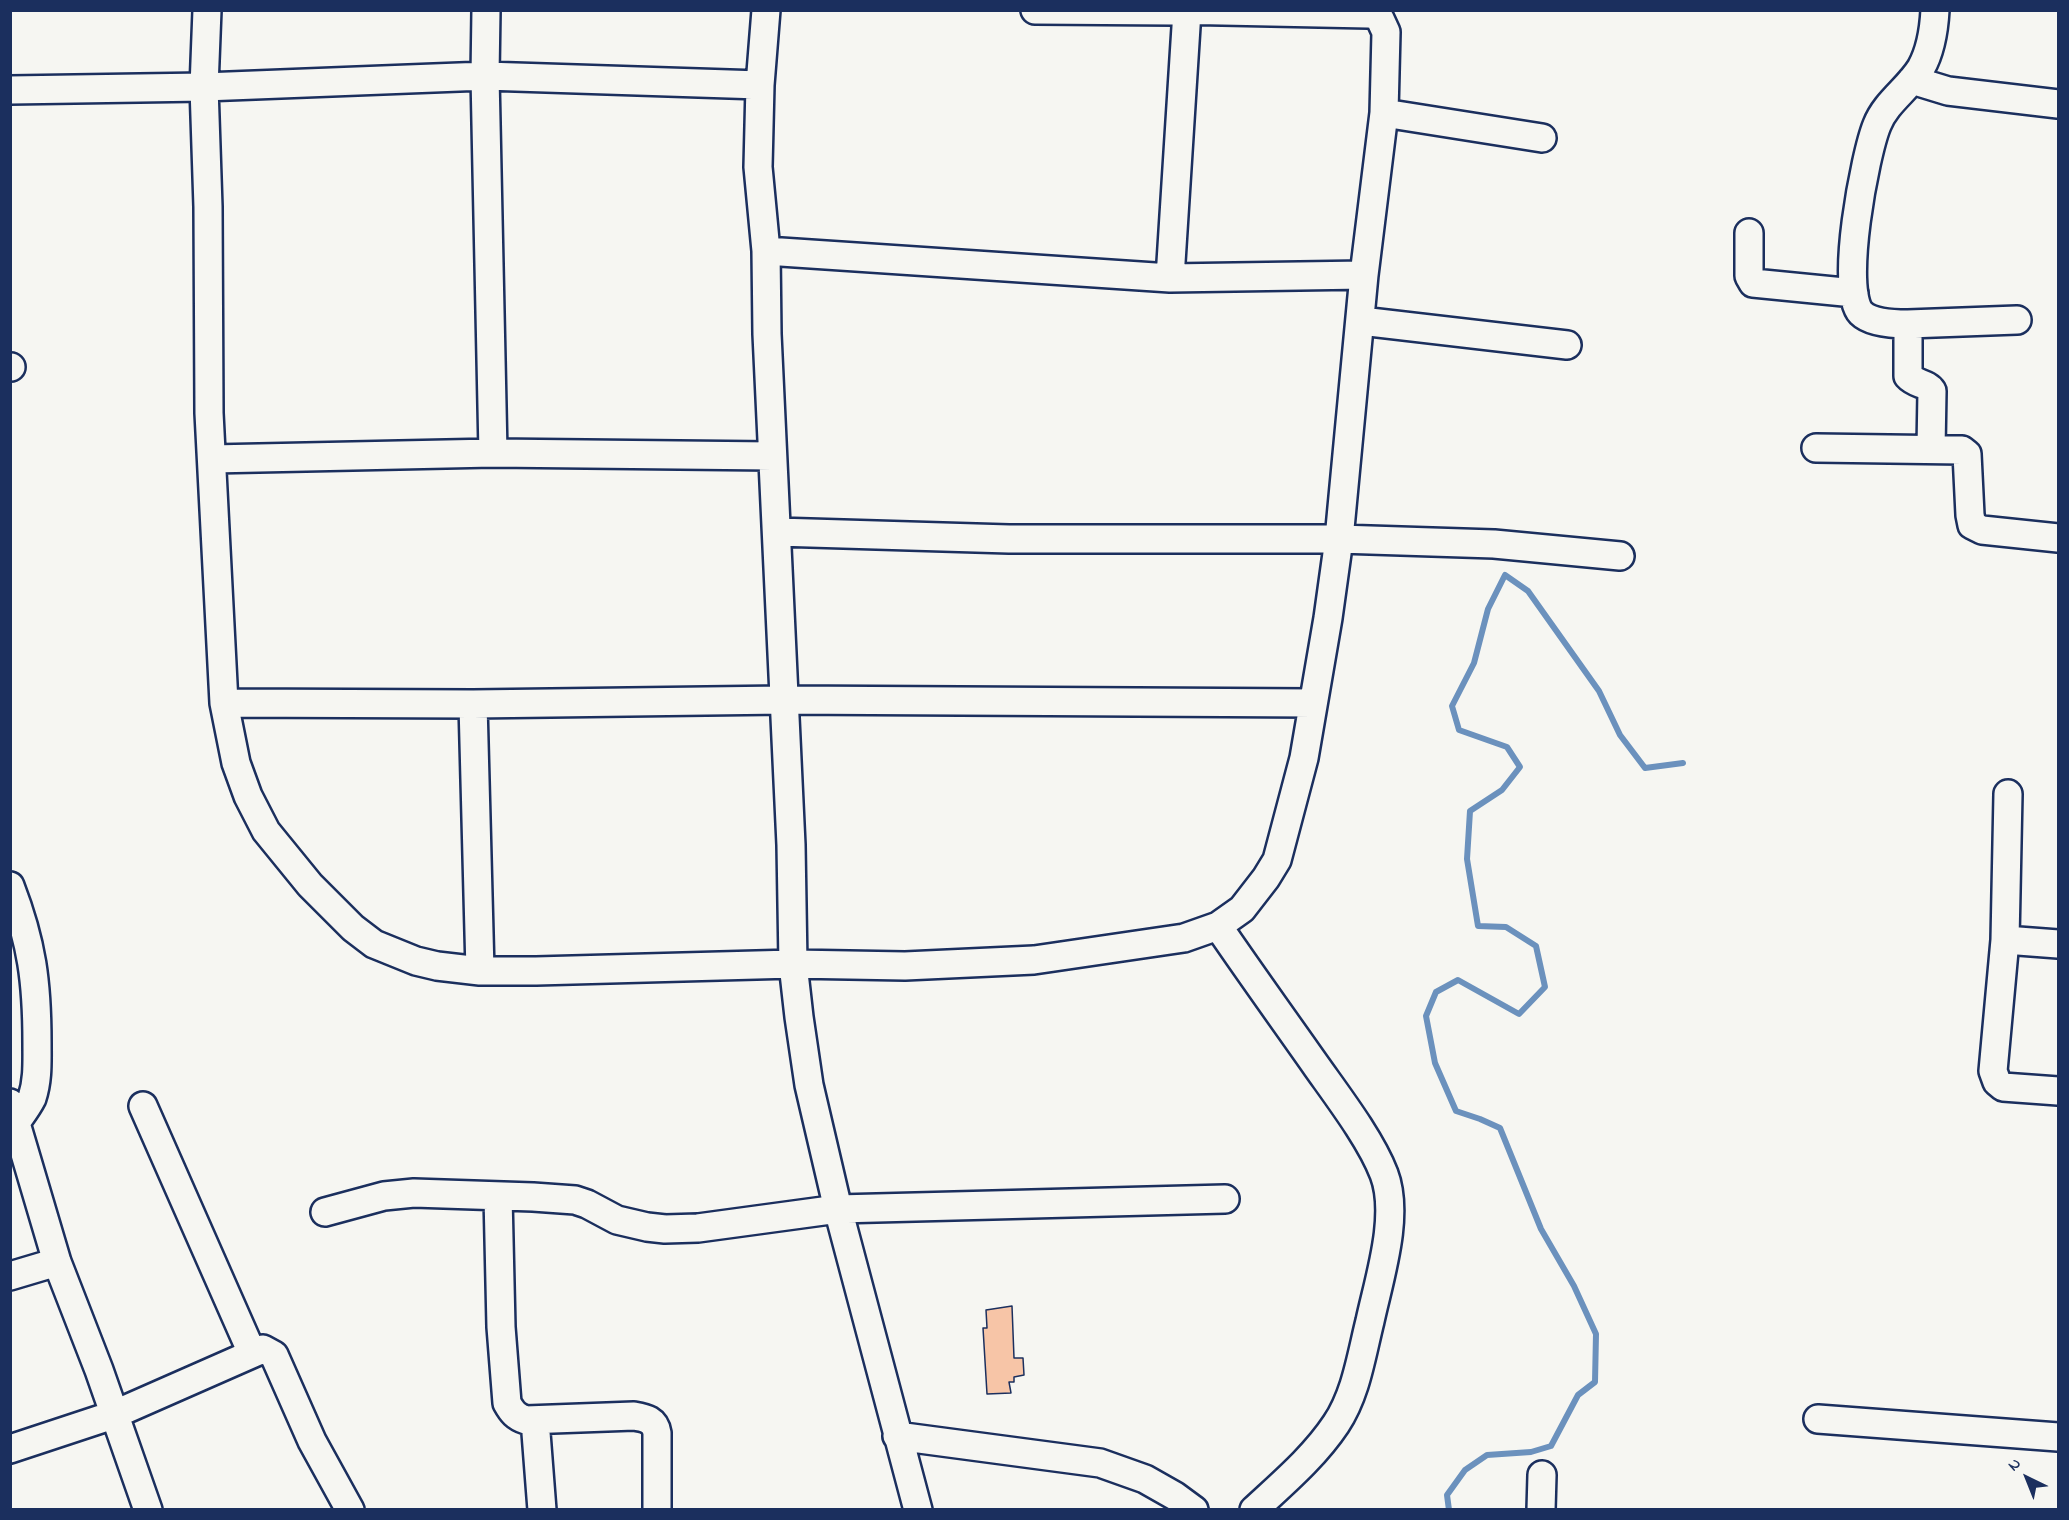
<!DOCTYPE html>
<style>
body{margin:0}
#map{position:relative;width:2069px;height:1520px;overflow:hidden;background:#f6f6f2;font-family:"Indie Flower",sans-serif}
canvas{display:block}
.frame{position:absolute;inset:0;border:12px solid #1b2f5e;pointer-events:none}
.north{position:absolute;left:1997px;top:1448px;width:60px;height:60px;-webkit-text-stroke:4px #f6f6f2;paint-order:stroke;rotate:317deg;font-size:16px;font-weight:700;line-height:24px;text-align:center;color:#1b2f5e}
.north::after{content:'';display:block;margin:auto;width:21px;height:27px;background:#1b2f5e;clip-path:polygon(50% 0,100% 100%,50% 72%,0 100%)}
</style>
<div id="map">
<canvas width="2069" height="1520"></canvas>
<div class="frame"></div>
<div class="north">N</div>
</div>
<script>
const ctx = document.querySelector('canvas').getContext('2d');
ctx.lineJoin = 'round';
function trace(path, color, width, dash) { ctx.strokeStyle = color; ctx.lineWidth = width; ctx.lineCap = dash ? 'butt' : 'round'; ctx.setLineDash(dash || []); ctx.stroke(path); }
function fill(path, color) { ctx.fillStyle = color; ctx.fill(path, 'evenodd'); }
trace(new Path2D(`
 M 1449,1510 L 1447,1495 L 1465,1470 L 1487,1455 L 1531,1452 L 1551,1446 L 1578,1395 L 1595,1382 L 1596,1334 L 1574,1286 L 1541,1229 L 1500,1128 L 1480,1119 L 1456,1111 L 1435,1063 L 1426,1016 L 1436,992 L 1458,980 L 1519,1014 L 1545,987 L 1536,946 L 1506,927 L 1478,926 L 1467,859 L 1470,811 L 1502,790 L 1520,767 L 1507,747 L 1459,730 L 1452,706 L 1474,663 L 1488,609 L 1505,575 L 1528,591 L 1599,691 L 1620,735 L 1645,768 L 1683,763`), '#6b91bd', 6);
const building = new Path2D(`
 M 1012,1306 L 1014,1358 L 1023,1358 L 1024,1375 L 1014,1377 L 1014,1382 L 1009,1382 L 1011,1393 L 987,1394 L 983,1328 L 987,1328 L 986,1310 Z`);
fill(building, '#f7c5a7');
trace(building, '#1b2f5e', 1.5);
const minor = new Path2D(`
 M 207,10 L 204,87 L 208,207 L 209,413 L 224,703 L 236,763 L 248,796 L 266,831 L 310,885 L 353,928 L 374,944 L 416,961 L 437,966 L 480,971 L 536,971 L 793,964 L 905,966 L 1034,960 L 1184,938 L 1218,926 L 1242,909 L 1266,878 L 1277,860 L 1304,758 L 1328,618 L 1339,539 L 1364,275 L 1384,113 L 1386,32 L 1380,19 L 1375,15 L 1368,14 L 1174,10
 M 486,10 L 485,76 L 493,453
 M 766,10 L 760,85 L 758,167 L 766,251 L 767,334 L 791,845 L 793,964 L 799,1017 L 809,1085 L 838,1209 L 918,1510
 M 1035,10 L 1174,11
 M 1935,10 C 1934,29 1930,52 1921,68 C 1908,89 1886,102 1877,125 C 1865,154 1839,290 1861,313 C 1871,323 1895,324 1908,324 L 2017,320
 M 1912,80 L 1948,91 L 2058,104
 M 10,90 L 204,87 L 485,76 L 760,85
 M 1384,113 L 1542,138
 M 1749,233 L 1749,276 L 1753,283 L 1854,293
 M 766,251 L 1170,278 L 1364,275
 M 1170,278 L 1187,11
 M 1361,321 L 1567,345
 M 1908,324 L 1908,376 C 1915,384 1927,383 1932,391 L 1931,449
 M 10,367 L 11,367
 M 1816,448 L 1962,450 L 1967,454 L 1970,515 L 1972,525 L 1982,530 L 2058,538
 M 212,459 L 493,453 L 772,456
 M 777,532 L 1009,539 L 1339,539 L 1494,544 L 1620,556
 M 224,703 L 473,704 L 784,700 L 1313,703
 M 473,704 L 480,971
 M 2008,794 L 2005,940 L 2058,944
 M 10,886 C 32,943 37,982 37,1043 C 37,1062 38,1080 32,1098 C 28,1106 22,1114 17,1121
 M 1218,926 C 1250,973 1284,1020 1317,1067 C 1339,1098 1371,1140 1384,1174 C 1400,1216 1379,1279 1370,1321 C 1361,1357 1356,1394 1336,1424 C 1314,1457 1283,1483 1254,1510
 M 2005,940 L 1993,1071 L 1997,1082 L 2003,1087 L 2058,1091
 M 10,1103 L 57,1262 L 99,1370 L 148,1510
 M 143,1106 L 252,1353
 M 498,1196 L 501,1327 L 507,1403 C 512,1412 516,1417 526,1420 L 634,1416 C 646,1418 655,1420 657,1433 L 657,1510
 M 325,1212 L 384,1196 L 414,1193 L 533,1197 L 575,1200 L 587,1204 L 617,1220 L 647,1227 L 665,1229 L 698,1228 L 838,1209 L 1225,1199
 M 10,1276 L 57,1262
 M 1818,1419 L 2058,1437
 M 535,1420 L 542,1510
 M 897,1436 L 1100,1463 L 1145,1479 L 1175,1496 L 1194,1510
 M 10,1449 L 113,1415 L 263,1349 L 274,1355 L 312,1441 L 350,1510
 M 1541,1510 L 1542,1475`);
trace(minor, '#1b2f5e', 32);
trace(minor, '#f6f6f2', 27);
</script>
